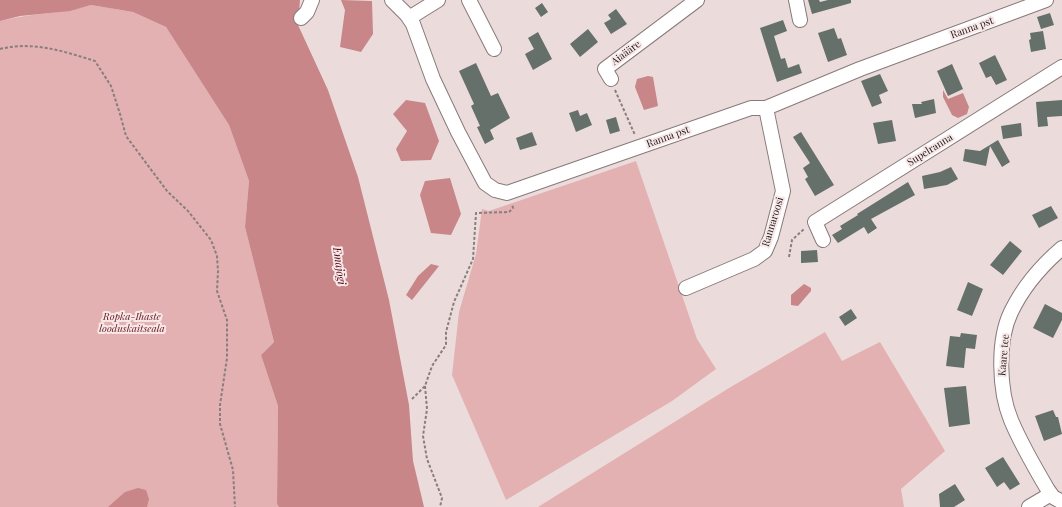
<!DOCTYPE html>
<meta charset="utf-8">
<style>
body{margin:0}
canvas{display:block;background:#ebdbdb}
</style>
<canvas width="1062" height="507"></canvas>
<script>
const ctx = document.querySelector('canvas').getContext('2d');
ctx.lineJoin = 'round';
function fill(path, color) { ctx.fillStyle = color; ctx.fill(path, 'evenodd'); }
function trace(path, color, width, dash) { ctx.strokeStyle = color; ctx.lineWidth = width; ctx.lineCap = dash ? 'butt' : 'round'; ctx.setLineDash(dash || []); ctx.stroke(path); }
function label(font, color, halo, rows, align = 'center') {
  ctx.font = font + ' "Playfair Display",serif'; ctx.lineWidth = 4; ctx.setLineDash([]); ctx.textBaseline = 'middle'; ctx.strokeStyle = halo; ctx.fillStyle = color; for (const [text, x, y, turn = 0] of rows) {
    ctx.save(); ctx.translate(x, y); ctx.rotate((+turn || 0) * Math.PI / 180); ctx.textAlign = isNaN(turn) ? turn : align; if (halo) ctx.strokeText(text, 0, 0); ctx.fillText(text, 0, 0); ctx.restore();
  }
}
fill(new Path2D(`
 M 91,5 L 133,12 L 166,27 L 229,125 L 249,181 L 245,227 L 274,342 L 261,355 L 278,406 L 277,504 L 279,507 L 0,507 L 0,21 C 30,13 61,14 91,5 Z
 M 636,161 L 697,339 L 716,369 L 672,401 L 506,500 L 452,375 L 459,312 L 476,254 L 482,209 L 489,211 Z
 M 825,332 L 842,361 L 880,342 L 945,451 L 901,489 L 904,507 L 538,507 L 729,388 Z`), '#e4b1b2');
fill(new Path2D(`
 M 0,0 L 300,0 L 298,25 L 328,90 L 358,177 L 389,300 L 409,405 L 413,461 L 424,507 L 279,507 L 277,504 L 278,406 L 261,355 L 274,342 L 245,227 L 249,181 L 229,125 L 166,27 L 133,12 L 91,5 L 70,11 L 20,16 L 0,21 Z
 M 341,0 L 372,1 L 373,34 L 361,52 L 340,47 L 345,10 Z
 M 648,76 L 653,77 L 658,106 L 644,110 L 635,87 L 637,79 Z
 M 943,90 L 948,99 L 963,93 L 969,107 L 967,114 L 958,118 L 952,115 L 943,97 Z
 M 406,100 L 425,103 L 439,141 L 431,160 L 401,161 L 396,149 L 407,131 L 393,114 Z
 M 450,178 L 461,214 L 451,235 L 431,233 L 420,195 L 425,181 Z
 M 431,264 L 439,266 L 412,300 L 406,295 L 418,276 Z
 M 804,284 L 811,288 L 811,291 L 798,306 L 791,305 L 791,295 Z
 M 138,488 L 146,490 L 149,499 L 147,507 L 108,507 L 125,492 Z`), '#c88688');
fill(new Path2D(`
 M 808,0 L 819,0 L 820,2 L 828,0 L 851,0 L 851,3 L 812,14 Z
 M 542,3 L 548,12 L 541,17 L 535,8 Z
 M 616,9 L 627,24 L 611,34 L 604,23 L 611,19 L 608,15 Z
 M 1050,13 L 1054,25 L 1041,29 L 1037,17 Z
 M 783,20 L 787,31 L 774,36 L 781,59 L 785,58 L 788,68 L 799,64 L 802,73 L 777,82 L 760,28 Z
 M 834,28 L 838,39 L 841,38 L 847,55 L 828,62 L 818,33 Z
 M 588,29 L 598,42 L 580,57 L 570,44 Z
 M 1043,31 L 1046,49 L 1031,52 L 1029,40 L 1031,39 L 1030,33 Z
 M 538,32 L 552,59 L 533,70 L 525,54 L 534,49 L 528,38 Z
 M 995,55 L 1007,80 L 996,85 L 991,76 L 986,78 L 979,63 Z
 M 476,63 L 491,96 L 498,93 L 510,118 L 490,130 L 494,139 L 485,144 L 477,127 L 480,126 L 471,106 L 474,104 L 459,71 Z
 M 952,64 L 963,89 L 948,96 L 937,71 Z
 M 880,74 L 888,91 L 879,95 L 882,103 L 872,107 L 861,81 Z
 M 934,99 L 936,113 L 915,118 L 912,104 L 922,104 L 921,102 Z
 M 1062,100 L 1062,116 L 1047,117 L 1048,126 L 1038,127 L 1036,102 Z
 M 578,110 L 580,116 L 587,113 L 592,125 L 576,132 L 569,113 Z
 M 616,117 L 620,131 L 610,134 L 606,120 Z
 M 892,120 L 896,141 L 878,144 L 873,123 Z
 M 1021,123 L 1022,136 L 1003,139 L 1001,126 Z
 M 532,132 L 537,145 L 520,150 L 516,138 Z
 M 801,132 L 834,185 L 815,196 L 805,179 L 808,177 L 803,168 L 810,163 L 793,137 Z
 M 998,140 L 1010,162 L 1002,167 L 990,146 L 986,166 L 963,161 L 965,149 L 980,151 Z
 M 951,167 L 958,179 L 947,185 L 924,189 L 922,176 L 940,172 Z
 M 908,182 L 915,195 L 871,219 L 877,228 L 868,234 L 864,227 L 838,243 L 832,235 L 842,229 L 840,226 L 858,215 L 857,214 Z
 M 1051,206 L 1058,218 L 1039,228 L 1032,215 Z
 M 1010,241 L 1022,251 L 1003,275 L 990,265 Z
 M 817,250 L 818,262 L 801,263 L 801,251 Z
 M 968,282 L 983,289 L 972,316 L 957,310 Z
 M 1045,304 L 1062,313 L 1062,320 L 1053,338 L 1033,328 Z
 M 851,309 L 857,318 L 845,326 L 839,317 Z
 M 961,333 L 977,335 L 975,349 L 966,348 L 964,368 L 946,366 L 950,336 L 960,337 Z
 M 966,386 L 970,424 L 949,427 L 944,388 Z
 M 1053,410 L 1056,417 L 1058,417 L 1062,434 L 1044,441 L 1035,416 Z
 M 1003,457 L 1020,484 L 1010,490 L 1004,482 L 997,487 L 985,468 Z
 M 955,484 L 965,500 L 954,507 L 940,507 L 939,494 Z`), '#647069');
const minor = new Path2D(`
 M 392,0 L 407,15 L 413,24 L 433,79 L 458,132 L 485,183 L 495,190 L 507,193 L 751,108 L 766,108 L 860,69 L 1046,0
 M 469,0 L 494,49
 M 796,0 L 800,20
 M 301,18 L 307,12 L 312,0
 M 409,18 L 438,0
 M 611,79 L 605,69 L 697,0
 M 823,240 L 815,222 L 1062,67
 M 1062,248 C 1041,266 1023,287 1011,312 C 997,341 999,391 1011,420 C 1021,444 1035,468 1048,490 L 1053,497 L 1062,502
 M 686,288 L 754,259 L 765,251 L 771,237 L 783,191 L 766,108
 M 1029,507 L 1051,494`);
trace(minor, '#887a7a', 16);
trace(new Path2D(`
 M 0,49 C 33,41 63,51 95,61 L 111,86 L 120,114 L 126,136 L 167,191 L 188,211 L 211,240 L 217,256 L 218,271 L 217,291 L 227,320 L 227,358 L 220,405 L 220,424 L 233,470 L 235,507
 M 615,90 L 635,135
 M 789,257 L 792,240 L 804,229
 M 425,386 L 427,409 L 423,436 L 427,459 L 442,498 L 440,507
 M 412,399 L 425,386 L 432,366 L 446,345 L 446,332 L 454,302 L 473,259 L 476,213 L 509,212 L 513,208 L 512,204`), '#897e7e', 2, [3, 2]);
trace(minor, '#fff', 14);
label('10px', '#1e1919', '#f9e8e8', [
 ["Ranna pst",972,28,-20],
 ["Aiaääre",626,53,-37],
 ["Ranna pst",668,137,-20],
 ["Supelranna",930,150,-32],
 ["Rannaroosi",773,222,-73],
 ["Kaare tee",1004,355,-85]
]);
label('italic 10px', '#661621', '#f9e8e8', [
 ["Ropka-Ihaste",132,317],
 ["looduskaitseala",132,329]
]);
label('italic 11px', '#590717', '#f9e8e8', [
 ["Emajõgi",339,266,82]
]);
</script>
